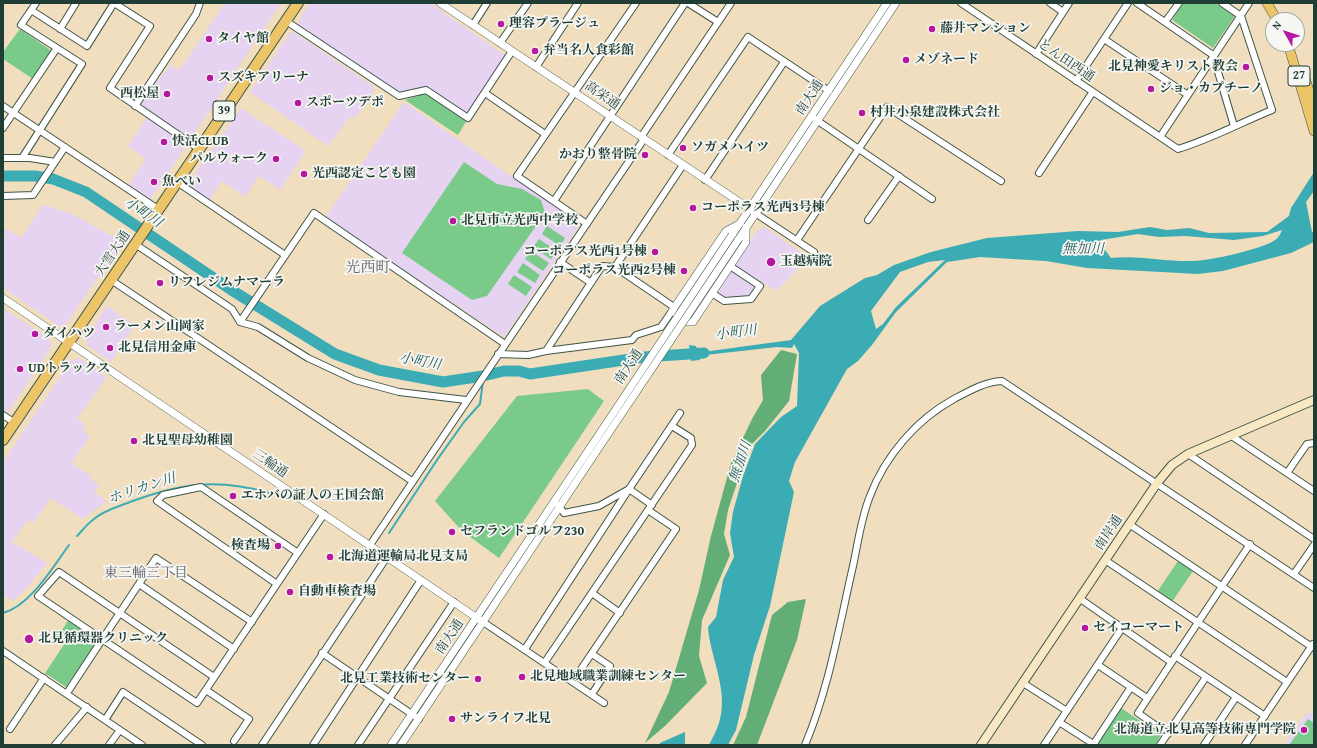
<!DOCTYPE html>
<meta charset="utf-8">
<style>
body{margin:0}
#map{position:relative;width:1317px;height:748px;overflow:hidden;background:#f1debf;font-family:"Gentium Book Plus",serif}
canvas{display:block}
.frame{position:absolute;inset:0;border:4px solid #1f3d34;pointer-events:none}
.north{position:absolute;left:1265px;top:12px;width:40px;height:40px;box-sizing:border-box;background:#f6f6f2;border:1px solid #a0aca6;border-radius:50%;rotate:309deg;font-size:11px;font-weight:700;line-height:16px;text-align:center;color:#1f3d34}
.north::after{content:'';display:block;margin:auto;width:14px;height:18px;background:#b5179e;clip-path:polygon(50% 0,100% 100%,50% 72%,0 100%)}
</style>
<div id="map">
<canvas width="1317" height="748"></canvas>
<div class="frame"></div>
<div class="north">N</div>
</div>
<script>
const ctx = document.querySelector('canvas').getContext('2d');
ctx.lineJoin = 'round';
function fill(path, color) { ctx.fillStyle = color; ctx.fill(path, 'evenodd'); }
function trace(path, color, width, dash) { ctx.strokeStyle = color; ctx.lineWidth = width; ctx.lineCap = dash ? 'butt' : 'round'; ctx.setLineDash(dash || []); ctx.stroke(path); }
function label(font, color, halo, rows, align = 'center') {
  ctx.font = font + ' "Gentium Book Plus","Noto Serif JP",serif'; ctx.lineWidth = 3.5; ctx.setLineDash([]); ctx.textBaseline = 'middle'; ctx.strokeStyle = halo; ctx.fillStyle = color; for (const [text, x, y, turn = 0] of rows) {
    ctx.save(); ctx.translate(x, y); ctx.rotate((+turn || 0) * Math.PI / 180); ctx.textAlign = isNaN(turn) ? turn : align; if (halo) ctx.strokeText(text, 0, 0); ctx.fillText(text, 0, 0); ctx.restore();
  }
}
fill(new Path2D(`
 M 225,3 L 281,3 L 150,200 L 128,185 L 146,159 L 128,146 L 150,113 L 139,105 L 170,65 L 178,70 L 181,68 Z
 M 310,3 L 430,3 L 503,54 L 504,58 L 469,112 L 465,112 L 427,87 L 398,93 L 298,26 L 299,20 Z
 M 294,32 L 373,86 L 374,90 L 360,111 L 353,119 L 350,117 L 328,146 L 250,92 L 290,33 Z
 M 404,102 L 580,224 L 504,337 L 325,218 Z
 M 241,108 L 306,151 L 280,190 L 259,176 L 245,197 L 222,181 L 208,201 L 187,186 Z
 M 43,205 L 70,213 L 123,242 L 65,325 L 59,326 L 3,288 L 3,227 L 21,238 Z
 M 764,227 L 809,258 L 776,291 L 761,281 L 749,298 L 724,300 L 715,293 L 758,230 Z
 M 107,306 L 135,325 L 111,362 L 88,346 L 86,338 Z
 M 3,308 L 50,339 L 51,348 L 3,419 Z
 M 79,358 L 107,377 L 77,419 L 85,424 L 83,431 L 90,437 L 71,463 L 91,476 L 90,478 L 99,485 L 94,493 L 107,501 L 83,519 L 51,498 L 33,523 L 28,520 L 12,542 L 47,563 L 26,589 L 13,601 L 3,594 L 3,462 L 71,361 Z
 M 1308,712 L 1314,716 L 1314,745 L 1284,745 Z`), '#e5d3f1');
fill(new Path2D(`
 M 1183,3 L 1215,3 L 1235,16 L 1213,48 L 1172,20 Z
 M 20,29 L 52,51 L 33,79 L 3,59 L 3,52 Z
 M 426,93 L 467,120 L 458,135 L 405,100 Z
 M 464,162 L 497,184 L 522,189 L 541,200 L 545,213 L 487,296 L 472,300 L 402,253 Z
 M 547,226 L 565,238 L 560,246 L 542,234 Z
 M 539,239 L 557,251 L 551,259 L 533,247 Z
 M 531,251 L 549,263 L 543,271 L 525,259 Z
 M 523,263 L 540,275 L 535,283 L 517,272 Z
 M 514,275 L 532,287 L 526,296 L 508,284 Z
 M 588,389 L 604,401 L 499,558 L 462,531 L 435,501 L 517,396 Z
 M 1178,561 L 1193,571 L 1172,602 L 1157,592 Z
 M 69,619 L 99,639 L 66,687 L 45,673 L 69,637 L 61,632 Z
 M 1121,708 L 1161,735 L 1155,745 L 1099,744 L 1099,741 Z
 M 1308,719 L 1314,723 L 1314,745 L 1289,745 Z`), '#7aca8a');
fill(new Path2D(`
 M 781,350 L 797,354 L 789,401 L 765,431 L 749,447 L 728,510 L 724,534 L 730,555 L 702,620 L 699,656 L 707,683 L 665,726 L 645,743 L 669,692 L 699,590 L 711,536 L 731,463 L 752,419 L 763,400 L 761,375 Z
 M 806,599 L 797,640 L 757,745 L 733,745 L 746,717 L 772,615 L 788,602 Z`), '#63ae76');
fill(new Path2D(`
 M 1314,172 L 1314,191 L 1306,202 L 1312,232 L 1314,232 L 1314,242 L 1291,253 L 1223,271 L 1198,274 L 1087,268 L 1046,261 L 980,257 L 947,262 L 896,312 L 872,345 L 858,361 L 847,369 L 795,462 L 789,481 L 794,492 L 770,606 L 754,655 L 736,730 L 728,745 L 709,745 C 713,737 718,728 720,719 C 728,688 710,657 708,627 L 716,617 L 723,580 L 734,557 L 730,533 L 733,512 L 743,476 L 755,444 L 781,417 L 797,406 L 799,353 L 794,344 L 792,348 L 777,347 L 705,355 L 699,360 L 691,361 L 689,345 L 696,346 L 698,351 L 703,352 L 791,340 L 820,306 L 865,278 L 877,275 L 894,265 L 931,252 L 987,238 L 1078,231 L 1118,232 L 1150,227 L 1167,230 L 1189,228 L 1209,233 L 1267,232 L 1289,216 L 1291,208 ZM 1282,230 C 1280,235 1278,239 1272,242 C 1256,250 1213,260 1194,261 C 1166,262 1139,255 1111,258 L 1102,246 L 1101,240 L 1138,234 L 1159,237 L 1185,236 L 1234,240 L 1263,236 ZM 945,260 L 896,307 L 883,324 L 876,329 L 871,311 L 900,272 L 928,262 Z
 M 685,732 L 685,745 L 659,745 L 660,743 Z`), '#3bacb4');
trace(new Path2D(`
 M 389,533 L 437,460 L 464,422 L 480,404 L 483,381
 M 77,536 C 82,531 87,524 94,519 C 104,510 118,507 130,502 C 181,483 217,478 270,493
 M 3,613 C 30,606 53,567 69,545`), '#3bacb4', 2);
trace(new Path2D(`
 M 3,176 L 35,176 L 53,179 L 86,192 L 233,291 L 335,354 L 379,370 L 443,382 L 483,376 L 504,371 L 519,371 L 530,374 L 644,357 L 704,353`), '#3bacb4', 11);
const minor = new Path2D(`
 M 114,3 L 150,26 L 110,88 L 199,149
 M 688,3 L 718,22
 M 961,3 L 1178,149 C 1211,139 1240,123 1272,110 L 1241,16 L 1222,3
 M 1050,3 L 1063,12
 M 1137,3 L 1213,55 L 1234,126
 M 31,10 L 87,46 L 114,3
 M 286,21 L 399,96 L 426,90 L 468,118 L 512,51
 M 1165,22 L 1179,3
 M 473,25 L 487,3
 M 60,29 L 76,3
 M 1104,39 L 1188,95
 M 500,43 L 528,3
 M 1036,54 L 1069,3
 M 536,67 L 578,3
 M 1076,81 L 1128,3
 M 485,93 L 545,134
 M 3,106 L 158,209
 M 135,106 L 196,14 L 200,3
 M 812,117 L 932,199
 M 3,128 L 57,48
 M 641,137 L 731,3
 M 1160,137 L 1249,3
 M 668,155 L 748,37 L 829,91
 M 3,158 L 30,158 L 55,162
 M 22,158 L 82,64 L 21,25 L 36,3
 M 1039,173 L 1092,93
 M 705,180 L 784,62
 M 177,182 L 285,255
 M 3,196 L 33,195 L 65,147
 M 554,201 L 685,3
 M 752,211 L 814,252
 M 868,220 L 899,176
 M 587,224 L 517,176 L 636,3
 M 797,240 L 887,107 L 1001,181
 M 135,244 L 232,309 L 240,322 L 258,327 L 308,358 L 355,380 L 399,392 L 466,400
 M 560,262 L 591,283
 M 111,280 L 412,481
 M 712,293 L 724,301 L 751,299 L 760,286 L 730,266
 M 674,307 L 615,267 L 683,165
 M 240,322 L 314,213 L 505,344
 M 546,351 L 632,340 L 636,335 L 661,327 L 672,311
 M 498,354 L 528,355 L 546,351 L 602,266 L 615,267
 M 3,415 L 15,423
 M 1230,435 L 1314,491
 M 1188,454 L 1314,539
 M 1287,473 L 1307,444 L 1314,443
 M 558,505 L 564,513 L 599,506 L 629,489 L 680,413
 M 1129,524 L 1312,647
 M 370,545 L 644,139
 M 1105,560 L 1287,682
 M 1294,574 L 1314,545
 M 139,584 L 234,649
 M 277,584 L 157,501 L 163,495 L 201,487 L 298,553
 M 592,593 L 620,613
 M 1079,598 L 1171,662
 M 483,622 L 604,703
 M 525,649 L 629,489 L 652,505
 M 3,651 L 142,745
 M 322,653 L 419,719
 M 592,654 L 610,666 L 592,694
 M 1175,656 L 1265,716
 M 545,662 L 692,445 L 691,438 L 672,426
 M 1098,665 L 1147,698
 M 214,677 L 59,572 L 38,596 L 197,703 L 324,514
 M 573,681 L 676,529 L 648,510
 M 1023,683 L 1067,711
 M 206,690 L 249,719 L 234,741
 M 67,693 L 156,558 L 252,622
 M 105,720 L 123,692 L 202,745
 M 1059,722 L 1095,745
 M 10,729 L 44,678
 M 1168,734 L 1138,713 L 1250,544
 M 55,745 L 87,707
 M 109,745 L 120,730
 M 262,745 L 387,557
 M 313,745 L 421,580
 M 358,745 L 454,602
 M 805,745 C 829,688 839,627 853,566 C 858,543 861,518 870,496 C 885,456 917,419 954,399 C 969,391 984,382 1002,381 L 1314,588
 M 1044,745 L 1122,628
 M 1093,745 L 1131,687
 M 1160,745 L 1206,677
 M 1204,745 L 1236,697
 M 1245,745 L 1313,644`);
const tertiary = new Path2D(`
 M 440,3 L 750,209
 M 739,224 L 726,231 L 672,311 L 688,322 L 693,322 L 746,242 L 746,227
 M 732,235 L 887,3
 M 738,240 L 896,3
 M 3,298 L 483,622
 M 391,745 L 590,448
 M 401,745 L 596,452`);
const secondary = new Path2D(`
 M 981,745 L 1157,483 L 1172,465 L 1188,454 L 1314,400`);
const primary = new Path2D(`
 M 1267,3 L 1277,20
 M 1288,44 L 1314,131
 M 1305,78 L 1314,107`);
const trunk = new Path2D(`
 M 3,440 L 298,3`);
trace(minor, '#3e5549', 8);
trace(tertiary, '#3e5549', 8);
trace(secondary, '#3e5549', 10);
trace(primary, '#3e5549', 10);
trace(trunk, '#3e5549', 12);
trace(minor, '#fff', 6);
trace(tertiary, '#fff', 7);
trace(secondary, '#f8e8c3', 8);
trace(primary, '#edc569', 9);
trace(trunk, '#edc569', 10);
const tertiaryBridge = new Path2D(`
 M 590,448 L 732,235
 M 596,452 L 738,240`);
trace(tertiaryBridge, '#3e5549', 8, []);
trace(tertiaryBridge, '#fff', 7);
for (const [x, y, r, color] of [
 [501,24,4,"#b5179e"],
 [932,29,4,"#b5179e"],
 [209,39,4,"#b5179e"],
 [535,51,4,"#b5179e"],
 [906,60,4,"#b5179e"],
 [1246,67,4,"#b5179e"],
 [210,78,4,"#b5179e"],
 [1151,89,4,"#b5179e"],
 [167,94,4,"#b5179e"],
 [298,103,4,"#b5179e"],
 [862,113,4,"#b5179e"],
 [164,142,4,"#b5179e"],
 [683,148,4,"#b5179e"],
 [645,155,4,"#b5179e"],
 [276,159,4,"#b5179e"],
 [304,174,4,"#b5179e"],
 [154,182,4,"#b5179e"],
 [693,208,4,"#b5179e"],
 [453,221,4,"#b5179e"],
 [655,252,4,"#b5179e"],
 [771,262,5,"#b5179e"],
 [684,271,4,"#b5179e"],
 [160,283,4,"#b5179e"],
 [106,327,4,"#b5179e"],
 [35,334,4,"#b5179e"],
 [110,348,4,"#b5179e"],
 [20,369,4,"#b5179e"],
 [134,441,4,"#b5179e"],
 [233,496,4,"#b5179e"],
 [452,532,4,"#b5179e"],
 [278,546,4,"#b5179e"],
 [330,557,4,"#b5179e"],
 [290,592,4,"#b5179e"],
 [1085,628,4,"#b5179e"],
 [29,639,5,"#b5179e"],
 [522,677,4,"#b5179e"],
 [478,679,4,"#b5179e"],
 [452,719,4,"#b5179e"],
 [1304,730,4,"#b5179e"]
]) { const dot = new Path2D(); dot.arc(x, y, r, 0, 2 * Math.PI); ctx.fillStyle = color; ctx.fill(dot); trace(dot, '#f6f6f2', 1.5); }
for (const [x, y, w] of [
 [1299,76,22],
 [224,111,22]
]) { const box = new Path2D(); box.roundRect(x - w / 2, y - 10, w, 20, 3); ctx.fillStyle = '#f6f6f2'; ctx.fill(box); trace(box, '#1f3d34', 1); }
label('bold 12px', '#1f3d34', null, [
 ["27",1299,76],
 ["39",224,111]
]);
label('bold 13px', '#1f3d34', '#f6f6f2', [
 ["理容プラージュ",509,24],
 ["藤井マンション",940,29],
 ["タイヤ館",217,39],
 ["弁当名人食彩館",543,51],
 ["メゾネード",914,60],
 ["北見神愛キリスト教会",1238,67,"right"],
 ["スズキアリーナ",218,78],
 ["ジョ・カプチーノ",1159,89],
 ["西松屋",159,94,"right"],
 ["スポーツデポ",306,103],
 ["村井小泉建設株式会社",870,113],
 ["快活CLUB",172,142],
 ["ソガメハイツ",691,148],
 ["かおり整骨院",637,155,"right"],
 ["パルウォーク",268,159,"right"],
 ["光西認定こども園",312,174],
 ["魚べい",162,182],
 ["コーポラス光西3号棟",701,208],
 ["北見市立光西中学校",461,221],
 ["コーポラス光西1号棟",647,252,"right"],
 ["玉越病院",780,262],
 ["コーポラス光西2号棟",676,271,"right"],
 ["リフレジムナマーラ",168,283],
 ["ラーメン山岡家",114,327],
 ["ダイハツ",43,334],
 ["北見信用金庫",118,348],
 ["UDトラックス",28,369],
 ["北見聖母幼稚園",142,441],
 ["エホバの証人の王国会館",241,496],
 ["セフランドゴルフ230",460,532],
 ["検査場",270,546,"right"],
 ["北海道運輸局北見支局",338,557],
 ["自動車検査場",298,592],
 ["セイコーマート",1093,628],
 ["北見循環器クリニック",38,639],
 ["北見地域職業訓練センター",530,677],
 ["北見工業技術センター",470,679,"right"],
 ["サンライフ北見",460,719],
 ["北海道立北見高等技術専門学院",1296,730,"right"]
], 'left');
label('13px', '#1f3d34', '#f6f6f2', [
 ["とん田西通",1066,61,34],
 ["高栄通",602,96,34],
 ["南大通",810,98,-57],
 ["大雪大通",113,254,-56],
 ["南大通",629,367,-56],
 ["三輪通",270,464,34],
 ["南岸通",1109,533,-57],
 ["南大通",450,637,-56]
]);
label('italic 14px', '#275e5a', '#f6f6f2', [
 ["小町川",143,213,34],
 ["無加川",1083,249],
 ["小町川",736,333,-7],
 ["小町川",420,362,10],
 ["無加川",741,462,-71],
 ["ホリカン川",142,489,-18]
]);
label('14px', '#625f6b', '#f6f6f2', [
 ["東三輪三丁目",146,573]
]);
label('15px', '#625f6b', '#f6f6f2', [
 ["光西町",368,268]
]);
</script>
